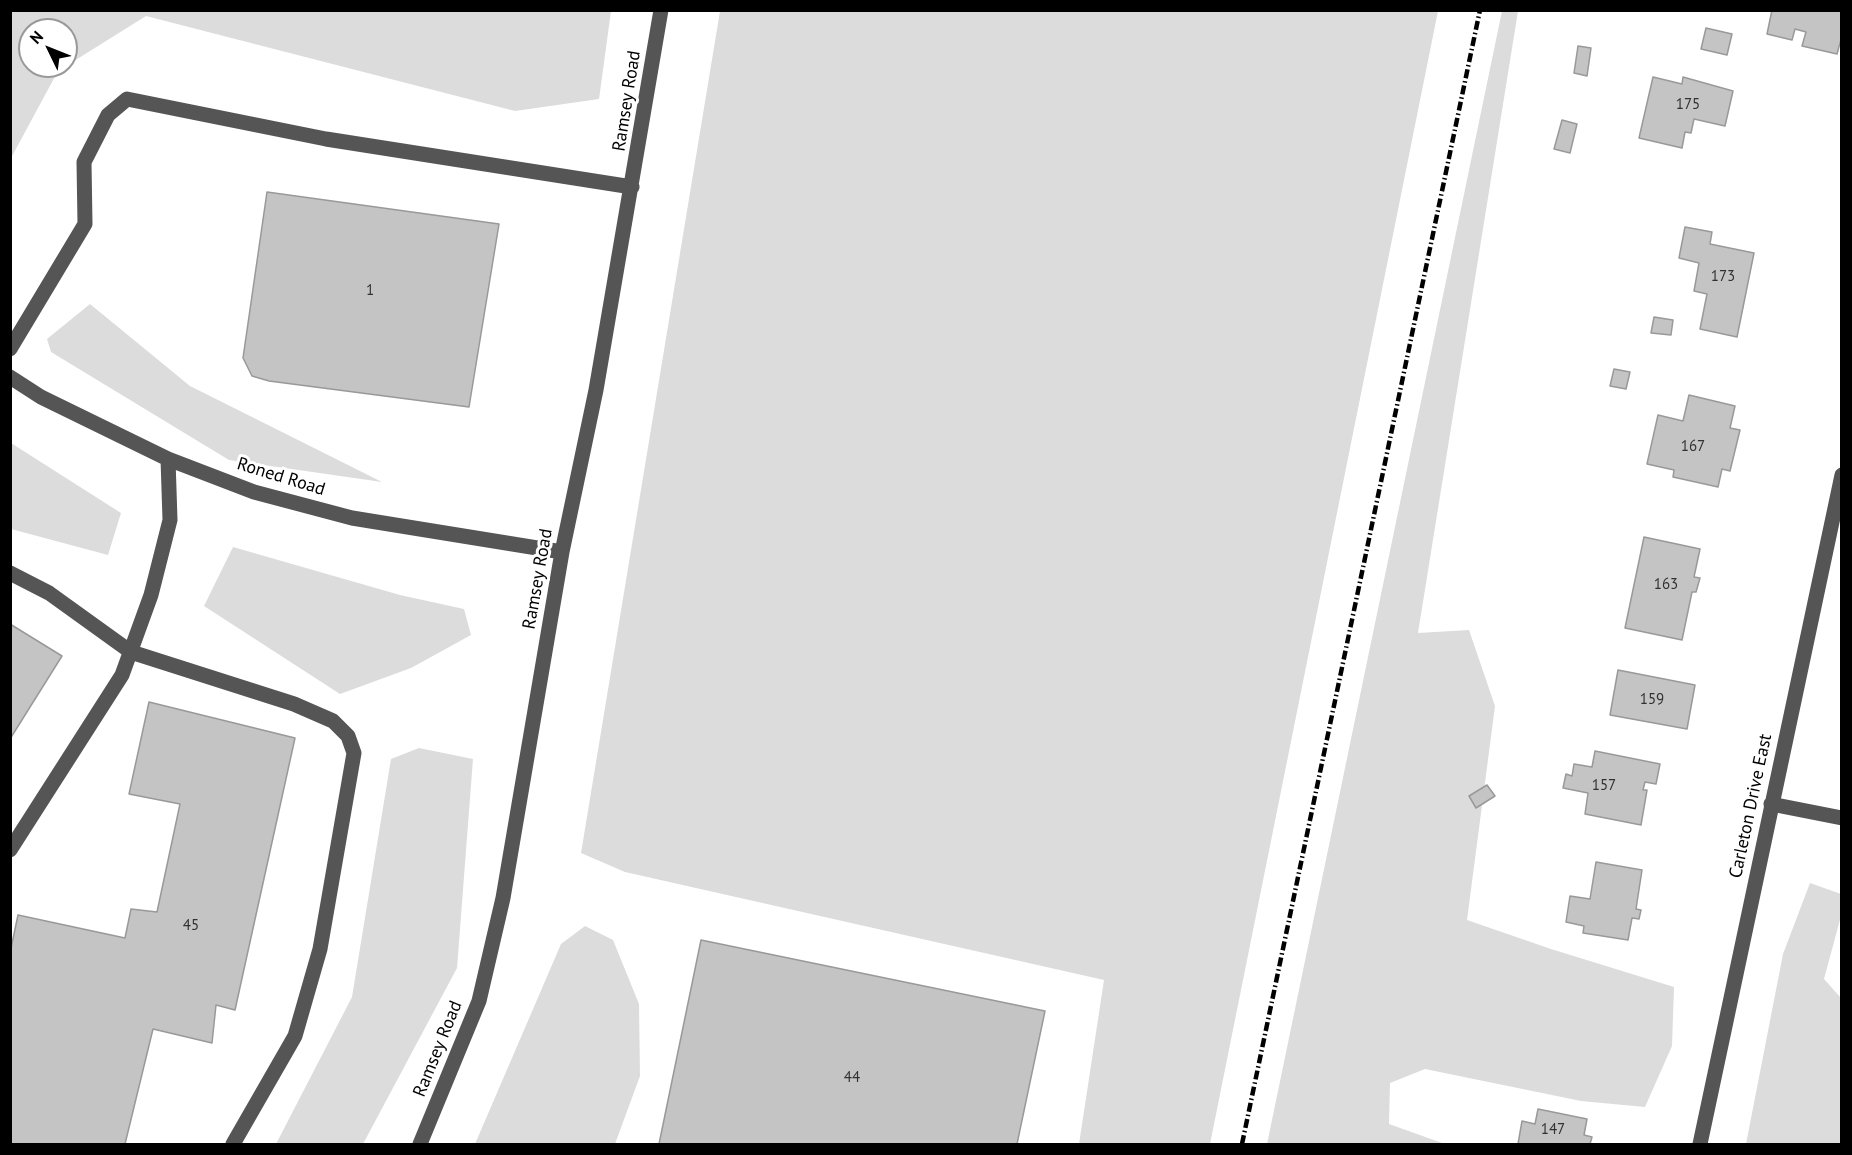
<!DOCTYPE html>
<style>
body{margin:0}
#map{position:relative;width:1852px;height:1155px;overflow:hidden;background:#fff;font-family:"PT Sans",sans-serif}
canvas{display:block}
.frame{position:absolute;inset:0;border:12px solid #000;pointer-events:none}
.north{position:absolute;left:18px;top:18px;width:60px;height:60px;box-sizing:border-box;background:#fff;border:2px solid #999;border-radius:50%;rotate:313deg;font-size:16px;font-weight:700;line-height:24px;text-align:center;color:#000}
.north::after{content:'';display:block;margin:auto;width:21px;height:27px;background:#000;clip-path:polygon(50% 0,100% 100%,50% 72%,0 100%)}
</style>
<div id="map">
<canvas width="1852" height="1155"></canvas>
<div class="frame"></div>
<div class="north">N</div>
</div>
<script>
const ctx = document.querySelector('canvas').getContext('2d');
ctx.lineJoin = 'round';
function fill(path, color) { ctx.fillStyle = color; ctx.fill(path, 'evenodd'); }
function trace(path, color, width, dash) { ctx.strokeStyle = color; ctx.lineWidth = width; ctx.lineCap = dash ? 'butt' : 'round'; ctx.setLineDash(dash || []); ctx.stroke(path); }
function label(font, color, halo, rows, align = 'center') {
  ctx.font = font + ' "PT Sans",sans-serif'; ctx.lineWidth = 6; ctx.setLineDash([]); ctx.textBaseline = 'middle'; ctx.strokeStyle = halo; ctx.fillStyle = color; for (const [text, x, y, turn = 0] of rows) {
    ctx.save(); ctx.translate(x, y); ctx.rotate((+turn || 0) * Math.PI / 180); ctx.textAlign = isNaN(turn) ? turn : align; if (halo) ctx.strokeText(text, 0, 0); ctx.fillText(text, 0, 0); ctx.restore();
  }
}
fill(new Path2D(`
 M 11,10 L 611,10 L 611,11 L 599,99 L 515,111 L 146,16 L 66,66 L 66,30 L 30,30 L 30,66 L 66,66 L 58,71 L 11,158 Z
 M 720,11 L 1438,11 L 1210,1144 L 1079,1144 L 1104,980 L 625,872 L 581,853 Z
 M 1502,11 L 1518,11 L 1418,633 L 1469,630 L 1495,706 L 1467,920 L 1551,949 L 1674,987 L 1672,1046 L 1645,1107 L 1581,1101 L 1425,1069 L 1390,1083 L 1389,1124 L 1445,1144 L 1267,1144 Z
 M 90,304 L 190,386 L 382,482 L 229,460 L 51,352 L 47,339 Z
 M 11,443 L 121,513 L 108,555 L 11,529 Z
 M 233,547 L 400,595 L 464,609 L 471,635 L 411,668 L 340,694 L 204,606 Z
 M 419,748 L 473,759 L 457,968 L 363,1144 L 276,1144 L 352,997 L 391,759 Z
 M 1810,883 L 1841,894 L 1841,916 L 1824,979 L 1841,998 L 1841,1144 L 1746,1144 L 1783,954 Z
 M 585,926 L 613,940 L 639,1004 L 640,1076 L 615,1144 L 475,1144 L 561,944 Z`), '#dcdcdc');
const building = new Path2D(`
 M 1772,10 L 1842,10 L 1842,36 L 1837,54 L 1802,46 L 1806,32 L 1795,29 L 1792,40 L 1767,34 Z
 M 1706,28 L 1732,34 L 1727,55 L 1701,49 Z
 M 1578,46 L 1591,48 L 1587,76 L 1574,73 Z
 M 1653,77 L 1682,84 L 1683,77 L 1733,91 L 1725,126 L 1694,119 L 1691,133 L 1685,132 L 1682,148 L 1639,138 Z
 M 1562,120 L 1577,124 L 1570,153 L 1554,149 Z
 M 267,192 L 499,224 L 469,407 L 269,381 L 252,376 L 243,358 Z
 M 1685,227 L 1712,232 L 1710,244 L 1754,253 L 1737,337 L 1700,329 L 1707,294 L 1694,291 L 1699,263 L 1679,258 Z
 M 1654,317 L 1673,320 L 1671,335 L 1651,333 Z
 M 1614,369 L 1630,372 L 1626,389 L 1610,386 Z
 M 1689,395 L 1735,406 L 1730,428 L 1740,430 L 1730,471 L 1722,469 L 1718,487 L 1673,477 L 1674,470 L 1647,464 L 1658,415 L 1683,421 Z
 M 1644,537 L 1700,549 L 1694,577 L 1700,578 L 1696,592 L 1692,592 L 1682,640 L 1625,628 Z
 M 10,624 L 62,656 L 10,739 Z
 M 1618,670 L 1695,685 L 1687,729 L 1610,715 Z
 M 149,702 L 295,738 L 235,1010 L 216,1005 L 212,1043 L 153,1029 L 125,1144 L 10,1144 L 10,953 L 18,915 L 125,938 L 131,909 L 157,912 L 180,804 L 129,794 Z
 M 1595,751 L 1660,764 L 1656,784 L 1645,782 L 1643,790 L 1647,790 L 1641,825 L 1585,814 L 1588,793 L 1563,788 L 1566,774 L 1572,776 L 1574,764 L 1592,767 Z
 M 1487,785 L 1495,796 L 1476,808 L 1469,796 Z
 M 1596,862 L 1642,870 L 1636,909 L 1641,910 L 1639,919 L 1632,918 L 1628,940 L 1583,933 L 1584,926 L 1566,922 L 1570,896 L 1590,899 Z
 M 701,940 L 1045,1011 L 1017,1144 L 659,1144 Z
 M 1538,1109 L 1587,1119 L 1584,1135 L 1592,1137 L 1590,1144 L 1518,1144 L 1522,1121 L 1535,1124 Z`);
fill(building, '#c4c4c4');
trace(building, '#999', 1.5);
trace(new Path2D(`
 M 10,349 L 85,224 L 84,162 L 108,115 L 127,99 L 326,139 L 632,187
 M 10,377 L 41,397 L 168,459 L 254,492 L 352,518 L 562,552
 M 10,573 L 49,593 L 131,652 L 294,704 L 333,721 L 348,736 L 354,753 L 320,949 L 295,1036 L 233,1144
 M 1771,804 L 1842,818
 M 10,850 L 122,675 L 151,595 L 170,520 L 168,459
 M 420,1144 L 479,1001 L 503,898 L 562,552 L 596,390 L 661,10
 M 1700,1144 L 1842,475`), '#555', 15);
trace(new Path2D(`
 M 1242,1144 L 1480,10`), '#000', 4.5, [9, 3, 1.5, 3]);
label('15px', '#313131', null, [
 ["175",1688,105],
 ["173",1723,277],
 ["1",370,291],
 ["167",1693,447],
 ["163",1666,585],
 ["159",1652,700],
 ["157",1604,786],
 ["45",191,926],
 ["44",852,1078],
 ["147",1553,1130]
]);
label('18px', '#000', '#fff', [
 ["Ramsey Road",627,101,-81],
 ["Roned Road",281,477,17],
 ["Ramsey Road",538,579,-80],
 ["Carleton Drive East",1751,806,-78],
 ["Ramsey Road",438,1049,-68]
]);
</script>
